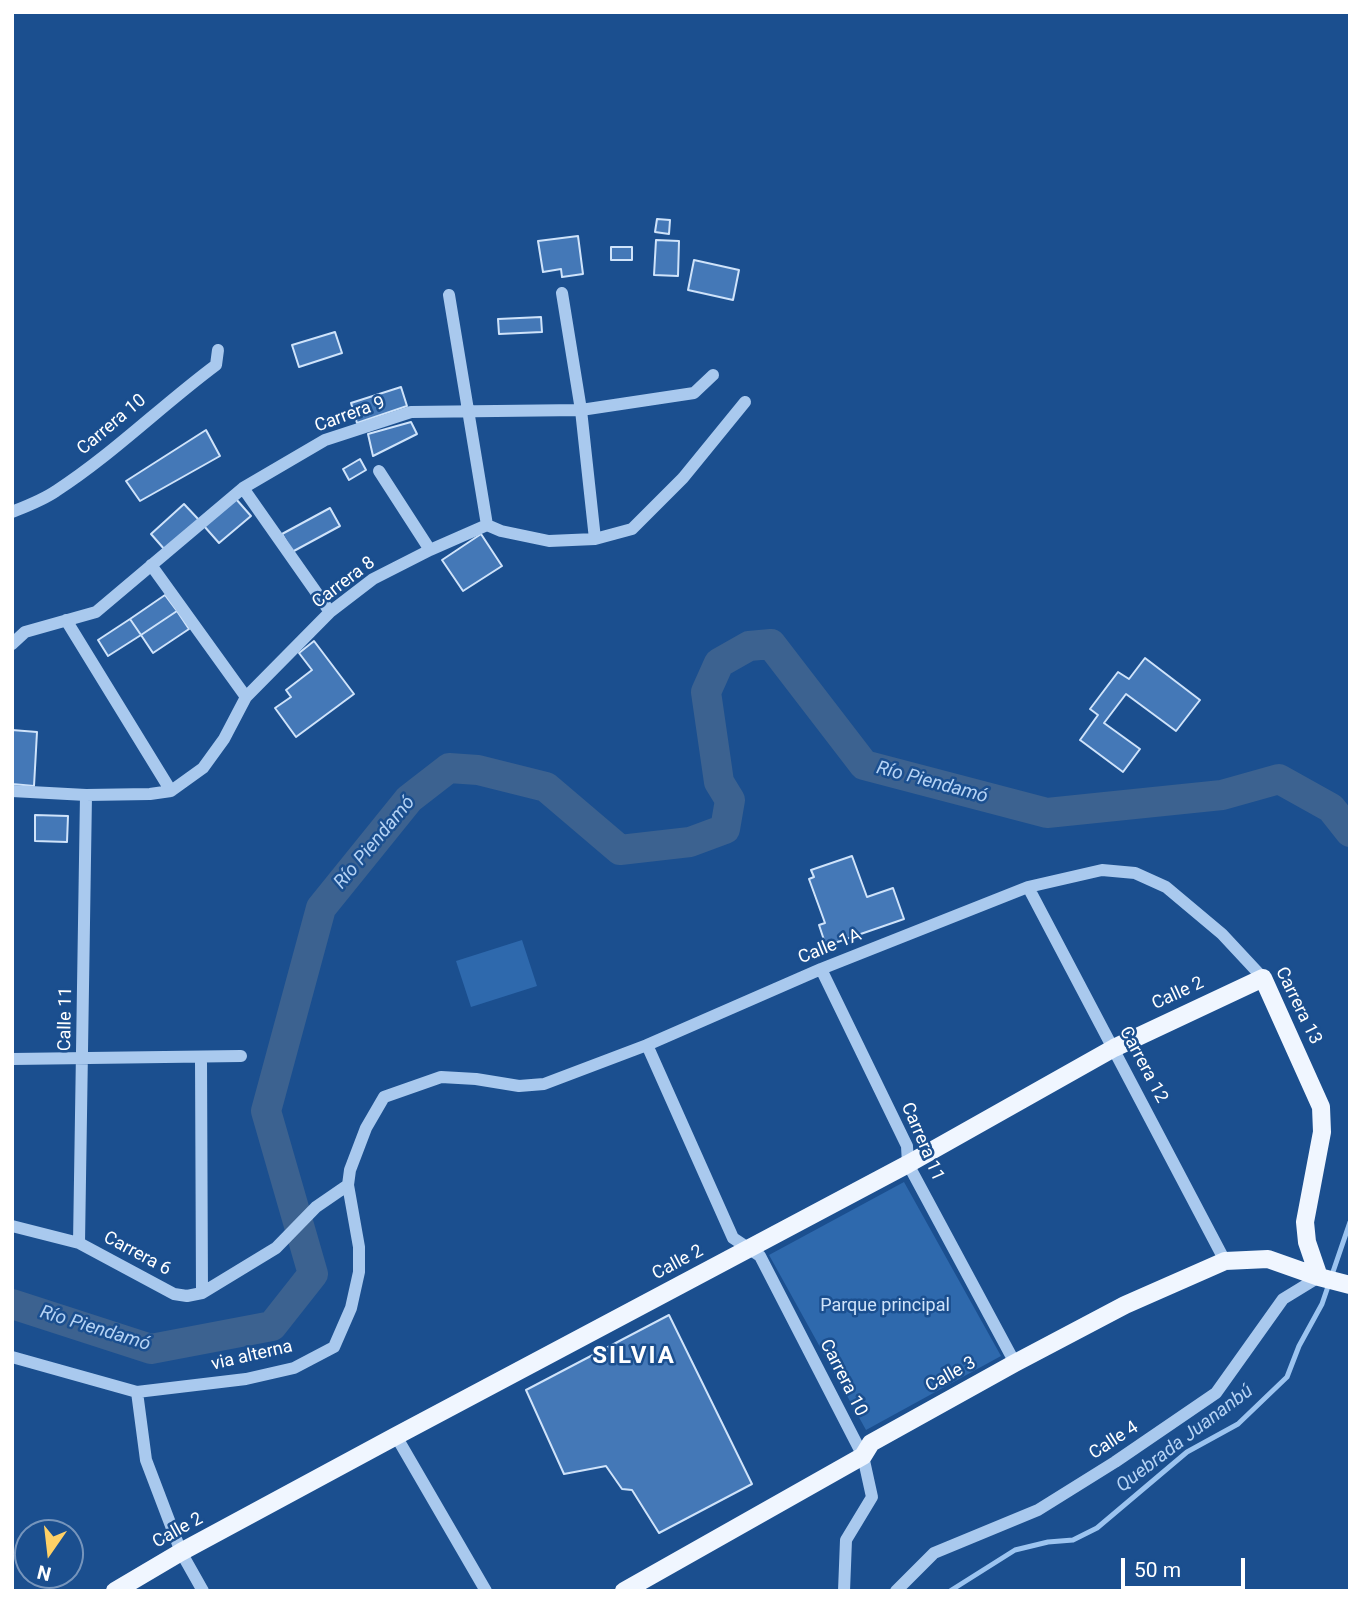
<!DOCTYPE html>
<meta charset="utf-8">
<style>
body{margin:0}
#map{position:relative;width:1362px;height:1603px;overflow:hidden;background:#1b4f8f;font-family:Roboto,sans-serif}
canvas{display:block}
.frame{position:absolute;inset:0;border:14px solid #fff;pointer-events:none}
.north{position:absolute;left:14px;top:1519px;width:70px;height:70px;box-sizing:border-box;background:#1b4f8f;border:2px solid #7695bc;border-radius:50%;rotate:194deg;font-size:19px;font-weight:700;line-height:28px;text-align:center;color:#fff}
.north::after{content:'';display:block;margin:auto;width:24px;height:32px;background:#ffd166;clip-path:polygon(50% 0,100% 100%,50% 72%,0 100%)}
.scale{position:absolute;left:1121px;top:1558px;width:124px;height:32px;box-sizing:border-box;border:4px solid #fff;border-top:0;padding-left:9px;font-size:21px;line-height:24px;white-space:nowrap;color:#fff;-webkit-text-stroke:5px #1b4f8f;paint-order:stroke}
</style>
<div id="map">
<canvas width="1362" height="1603"></canvas>
<div class="frame"></div>
<div class="north">N</div>
<div class="scale">50 m</div>
</div>
<script>
const ctx = document.querySelector('canvas').getContext('2d');
ctx.lineJoin = 'round';
function fill(path, color) { ctx.fillStyle = color; ctx.fill(path, 'evenodd'); }
function trace(path, color, width, dash) { ctx.strokeStyle = color; ctx.lineWidth = width; ctx.lineCap = dash ? 'butt' : 'round'; ctx.setLineDash(dash || []); ctx.stroke(path); }
function label(font, color, halo, rows, align = 'center') {
  ctx.font = font + ' Roboto,sans-serif'; ctx.lineWidth = 5; ctx.setLineDash([]); ctx.textBaseline = 'middle'; ctx.strokeStyle = halo; ctx.fillStyle = color; for (const [text, x, y, turn = 0] of rows) {
    ctx.save(); ctx.translate(x, y); ctx.rotate((+turn || 0) * Math.PI / 180); ctx.textAlign = isNaN(turn) ? turn : align; if (halo) ctx.strokeText(text, 0, 0); ctx.fillText(text, 0, 0); ctx.restore();
  }
}
fill(new Path2D(`
 M 522,940 L 537,986 L 471,1007 L 456,961 Z
 M 904,1182 L 1001,1356 L 866,1430 L 769,1255 Z`), '#2e69ad');
trace(new Path2D(`
 M 950,1591 L 1015,1550 L 1048,1542 L 1073,1540 L 1097,1528 L 1187,1452 L 1238,1424 L 1287,1377 L 1299,1346 L 1322,1304 L 1350,1222`), '#9cc4f0', 5);
trace(new Path2D(`
 M 12,1304 L 151,1349 L 272,1326 L 313,1274 L 266,1111 L 321,908 L 409,799 L 449,768 L 478,770 L 546,787 L 620,850 L 690,842 L 725,829 L 730,800 L 719,782 L 706,692 L 719,663 L 749,646 L 771,644 L 864,765 L 1047,813 L 1222,795 L 1279,779 L 1331,808 L 1350,832`), '#3c6290', 30);
const building = new Path2D(`
 M 657,219 L 670,220 L 669,234 L 655,232 Z
 M 578,236 L 583,274 L 562,277 L 561,269 L 543,272 L 538,241 Z
 M 656,240 L 679,241 L 678,276 L 654,275 Z
 M 611,247 L 632,247 L 632,260 L 611,260 Z
 M 694,260 L 739,270 L 733,300 L 688,290 Z
 M 541,317 L 542,332 L 499,334 L 498,319 Z
 M 335,332 L 342,353 L 299,367 L 292,345 Z
 M 401,387 L 407,406 L 357,423 L 351,403 Z
 M 411,422 L 417,434 L 373,456 L 368,434 Z
 M 206,430 L 220,456 L 140,501 L 126,481 Z
 M 360,459 L 366,470 L 349,480 L 343,469 Z
 M 236,499 L 251,516 L 219,543 L 204,526 Z
 M 184,504 L 199,520 L 165,550 L 151,534 Z
 M 330,508 L 340,526 L 292,552 L 282,534 Z
 M 481,534 L 502,566 L 463,591 L 442,560 Z
 M 165,595 L 177,611 L 141,635 L 130,619 Z
 M 177,611 L 189,629 L 153,653 L 141,635 Z
 M 130,619 L 141,635 L 108,656 L 98,640 Z
 M 314,641 L 354,694 L 296,737 L 275,708 L 291,697 L 286,690 L 312,670 L 299,653 Z
 M 1145,658 L 1200,700 L 1176,731 L 1126,694 L 1104,723 L 1140,749 L 1123,772 L 1080,740 L 1098,715 L 1090,709 L 1118,672 L 1129,679 Z
 M 12,730 L 37,732 L 34,786 L 12,784 Z
 M 35,815 L 68,816 L 67,842 L 35,841 Z
 M 852,856 L 867,897 L 893,888 L 904,919 L 826,946 L 819,925 L 825,923 L 809,879 L 814,877 L 811,870 Z
 M 669,1315 L 752,1484 L 659,1533 L 632,1490 L 622,1489 L 606,1466 L 564,1474 L 526,1390 Z`);
fill(building, '#4478b7');
trace(building, '#cfe3fa', 2);
trace(new Path2D(`
 M 562,293 L 581,410 L 595,539
 M 449,295 L 487,525
 M 379,471 L 430,550
 M 243,488 L 330,612
 M 12,512 C 27,506 43,500 56,491 C 113,454 161,406 216,365 L 218,350
 M 151,565 L 246,697
 M 66,620 L 171,791
 M 12,644 L 25,632 L 96,612 L 243,488 L 325,440 L 411,412 L 581,410 L 694,393 L 713,375
 M 12,791 L 86,795 L 150,794 L 171,791 L 203,768 L 224,739 L 246,697 L 330,612 L 373,579 L 430,550 L 487,525 L 501,531 L 549,541 L 595,539 L 632,529 L 683,478 L 745,402
 M 1028,887 L 1225,1261
 M 821,969 L 907,1146 L 908,1164 L 1015,1363
 M 647,1045 L 733,1238 L 760,1256 L 863,1456 L 872,1497 L 846,1540 L 844,1591
 M 201,1058 L 202,1293
 M 12,1059 L 241,1056
 M 12,1226 L 79,1243 L 174,1294 L 187,1296 L 202,1293 L 276,1248 L 316,1207 L 348,1185 L 350,1170 L 366,1128 L 384,1097 L 441,1077 L 476,1079 L 519,1086 L 544,1084 L 647,1045 L 821,969 L 1028,887 L 1102,870 L 1135,873 L 1166,887 L 1222,934 L 1263,978
 M 79,1243 L 86,795
 M 12,1357 L 137,1392 L 246,1379 L 294,1368 L 334,1347 L 351,1308 L 359,1272 L 359,1247 L 348,1185
 M 137,1392 L 146,1460 L 181,1552 L 203,1591
 M 396,1436 L 486,1591
 M 896,1591 L 934,1553 L 1038,1510 L 1115,1462 L 1216,1393 L 1283,1299 L 1319,1277`), '#a9c9ee', 12);
trace(new Path2D(`
 M 115,1591 L 181,1552 L 396,1436 L 908,1164 L 1114,1048 L 1263,978 L 1321,1107 L 1322,1132 L 1305,1222 L 1307,1242 L 1319,1277
 M 624,1591 L 863,1456 L 871,1443 L 1015,1363 L 1125,1305 L 1225,1261 L 1268,1259 L 1319,1277 L 1350,1285`), '#f0f6ff', 18);
label('18px', '#fff', '#1b4f8f', [
 ["Carrera 9",350,415,-20],
 ["Carrera 10",112,425,-40],
 ["Carrera 8",344,583,-37],
 ["Calle 1A",830,947,-22],
 ["Calle 2",1178,994,-25],
 ["Carrera 13",1298,1006,64],
 ["Calle 11",66,1019,-89],
 ["Carrera 12",1143,1065,62],
 ["Carrera 11",922,1142,67],
 ["Carrera 6",137,1254,28],
 ["Calle 2",678,1263,-28],
 ["via alterna",252,1356,-13],
 ["Calle 3",951,1375,-29],
 ["Carrera 10",843,1378,63],
 ["Calle 4",1114,1441,-33],
 ["Calle 2",178,1531,-29]
]);
label('18px', '#cfe3fa', '#1b4f8f', [
 ["Parque principal",885,1306]
]);
label('italic 19px', '#b5d3f5', '#1b4f8f', [
 ["Río Piendamó",932,783,15],
 ["Río Piendamó",375,843,-50],
 ["Río Piendamó",95,1329,17],
 ["Quebrada Juananbú",1185,1439,-37]
]);
ctx.letterSpacing = '2px';
label('bold 24px', '#fff', '#1b4f8f', [
 ["SILVIA",634,1357]
]);
ctx.letterSpacing = '0px';
</script>
